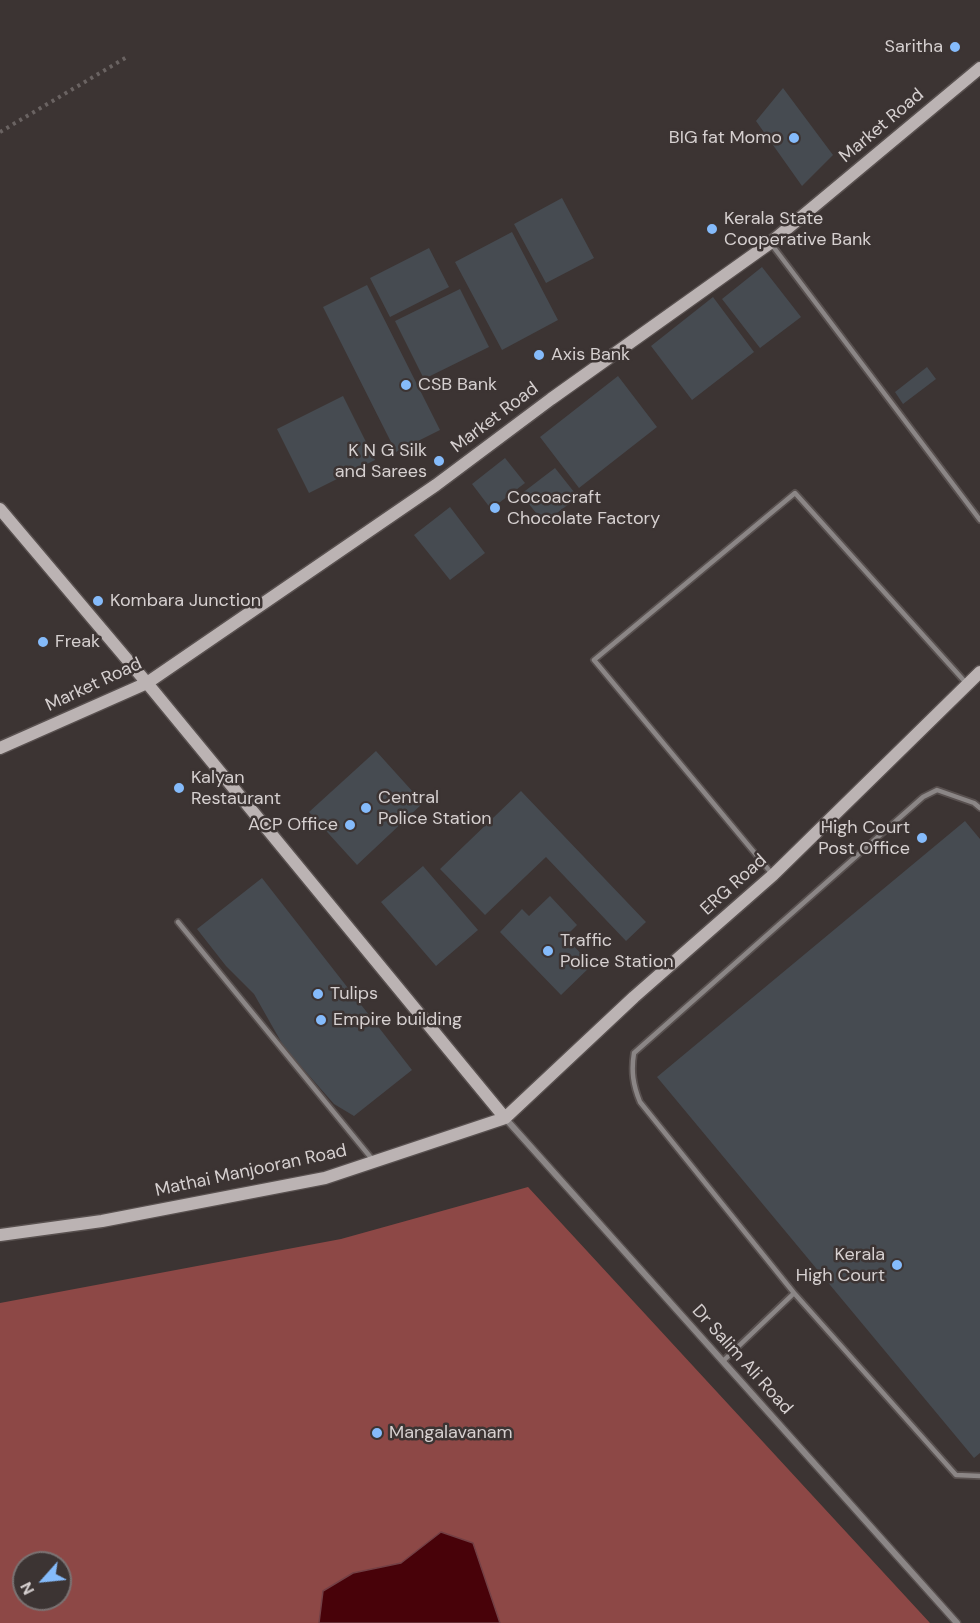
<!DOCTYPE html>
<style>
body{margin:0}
#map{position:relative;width:980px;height:1623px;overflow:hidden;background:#3c3433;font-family:"DM Sans",sans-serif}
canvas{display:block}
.north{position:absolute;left:12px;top:1551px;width:60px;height:60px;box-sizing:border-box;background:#3c3433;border:2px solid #7a7272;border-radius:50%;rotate:243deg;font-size:16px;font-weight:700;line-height:24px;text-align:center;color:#d6d0d0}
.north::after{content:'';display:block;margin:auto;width:21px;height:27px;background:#85bbfb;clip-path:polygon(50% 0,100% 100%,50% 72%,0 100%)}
</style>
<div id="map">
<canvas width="980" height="1623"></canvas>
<div class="north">N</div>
</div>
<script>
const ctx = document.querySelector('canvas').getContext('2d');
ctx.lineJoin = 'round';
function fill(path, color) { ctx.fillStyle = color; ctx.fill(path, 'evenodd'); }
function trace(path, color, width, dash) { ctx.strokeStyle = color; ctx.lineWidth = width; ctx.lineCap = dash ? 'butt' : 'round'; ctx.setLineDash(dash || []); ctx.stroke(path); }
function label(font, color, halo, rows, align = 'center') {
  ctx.font = font + ' "DM Sans",sans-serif'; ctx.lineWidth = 5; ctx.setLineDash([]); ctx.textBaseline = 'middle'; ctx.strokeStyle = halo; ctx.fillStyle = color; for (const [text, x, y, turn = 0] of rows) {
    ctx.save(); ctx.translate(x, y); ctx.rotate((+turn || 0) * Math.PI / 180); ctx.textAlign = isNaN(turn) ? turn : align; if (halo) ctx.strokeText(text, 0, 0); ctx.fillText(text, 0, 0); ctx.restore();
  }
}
fill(new Path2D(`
 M 528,1187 L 930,1623 L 0,1623 L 0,1303 L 341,1239 ZM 24,1563 L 60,1563 L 60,1599 L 24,1599 Z`), '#8d4846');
const water = new Path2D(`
 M 441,1532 L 473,1543 L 500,1623 L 319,1623 L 323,1591 L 353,1573 L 401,1563 Z`);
fill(water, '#480209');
trace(water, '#734045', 1.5);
fill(new Path2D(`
 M 783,88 L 833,155 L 802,186 L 756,121 Z
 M 562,198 L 594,258 L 546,283 L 514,224 Z
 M 512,232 L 558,320 L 502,350 L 455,262 Z
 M 429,248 L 449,287 L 390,317 L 370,278 Z
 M 762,267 L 801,317 L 760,348 L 722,299 Z
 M 367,285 L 440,430 L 396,452 L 323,307 Z
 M 460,289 L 489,347 L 424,379 L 395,321 Z
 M 713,297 L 754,352 L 692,400 L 651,346 Z
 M 927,367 L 936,379 L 903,404 L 895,392 Z
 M 618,376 L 657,427 L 579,488 L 540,437 Z
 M 343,396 L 375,460 L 309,493 L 277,429 Z
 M 505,458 L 525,483 L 491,509 L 472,484 Z
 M 555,468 L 578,497 L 544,523 L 521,494 Z
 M 450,507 L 485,553 L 450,580 L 414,535 Z
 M 376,751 L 423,803 L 357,865 L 309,812 Z
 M 521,791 L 646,922 L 626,941 L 546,857 L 485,915 L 440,869 Z
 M 965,821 L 980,839 L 980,1453 L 974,1458 L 657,1077 Z
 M 423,866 L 478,930 L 436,966 L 381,902 Z
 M 262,878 L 412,1070 L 354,1116 L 334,1104 L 284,1047 L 254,994 L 226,966 L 197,929 Z
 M 550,896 L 577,925 L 565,937 L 592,965 L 561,995 L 500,932 L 522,909 L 529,916 Z`), '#464b51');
const lane = new Path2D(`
 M 772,245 L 980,520
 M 773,875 L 594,660 L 795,493 L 967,684
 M 178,922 L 372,1159
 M 794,1293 L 640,1102 C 633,1085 631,1071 634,1053 L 923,797 L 937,790 L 974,803 L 980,808
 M 723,1361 L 794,1293 L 956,1475 L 980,1476`);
const street = new Path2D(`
 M 505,1118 L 957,1623`);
const secondary = new Path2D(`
 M 0,509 L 147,683 L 505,1118
 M 0,748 L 147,683 L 436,485 L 551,399 L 770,243 L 980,68
 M 0,1235 L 102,1221 L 325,1178 L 505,1118 L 634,997 L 773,875 L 980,672`);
trace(lane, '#58504f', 8);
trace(street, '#58504f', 9);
trace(secondary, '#58504f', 15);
trace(new Path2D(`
 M 0,132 L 127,57`), '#6a6362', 4, [3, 4.5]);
trace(lane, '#8b8686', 4.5);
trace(street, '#8b8686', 6);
trace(secondary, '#bbb3b3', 12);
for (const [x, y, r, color] of [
 [955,47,6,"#85bbfb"],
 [794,138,6,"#85bbfb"],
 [712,229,6,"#85bbfb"],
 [539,355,6,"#85bbfb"],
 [406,385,6,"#85bbfb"],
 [439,461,6,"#85bbfb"],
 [495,508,6,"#85bbfb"],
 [98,601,6,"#85bbfb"],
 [43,642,6,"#85bbfb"],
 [179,788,6,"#85bbfb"],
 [366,808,6,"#85bbfb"],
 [350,825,6,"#85bbfb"],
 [922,838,6,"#85bbfb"],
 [548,951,6,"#85bbfb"],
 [318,994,6,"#85bbfb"],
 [321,1020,6,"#85bbfb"],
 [897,1265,6,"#85bbfb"],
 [377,1433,6,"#85bbfb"]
]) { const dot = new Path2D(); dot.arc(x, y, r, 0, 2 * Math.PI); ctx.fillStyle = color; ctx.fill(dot); trace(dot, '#3c3433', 2); }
label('18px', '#d6d0d0', '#3c3433', [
 ["Saritha",943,47,"right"],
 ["BIG fat Momo",782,138,"right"],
 ["Kerala State",724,219],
 ["Cooperative Bank",724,240],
 ["Axis Bank",551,355],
 ["CSB Bank",418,385],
 ["K N G Silk",427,451,"right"],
 ["and Sarees",427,472,"right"],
 ["Cocoacraft",507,498],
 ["Chocolate Factory",507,519],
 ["Kombara Junction",110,601],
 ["Freak",55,642],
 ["Kalyan",191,778],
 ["Restaurant",191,799],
 ["Central",378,798],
 ["Police Station",378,819],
 ["ACP Office",338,825,"right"],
 ["High Court",910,828,"right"],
 ["Post Office",910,849,"right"],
 ["Traffic",560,941],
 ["Police Station",560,962],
 ["Tulips",330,994],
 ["Empire building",333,1020],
 ["Kerala",885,1255,"right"],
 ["High Court",885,1276,"right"],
 ["Mangalavanam",389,1433]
], 'left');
label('18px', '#d6d0d0', '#3c3433', [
 ["Market Road",882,126,-40],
 ["Market Road",495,418,-37],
 ["Market Road",94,685,-25],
 ["ERG Road",734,885,-42],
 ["Mathai Manjooran Road",251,1171,-12],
 ["Dr Salim Ali Road",742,1360,48]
]);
</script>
